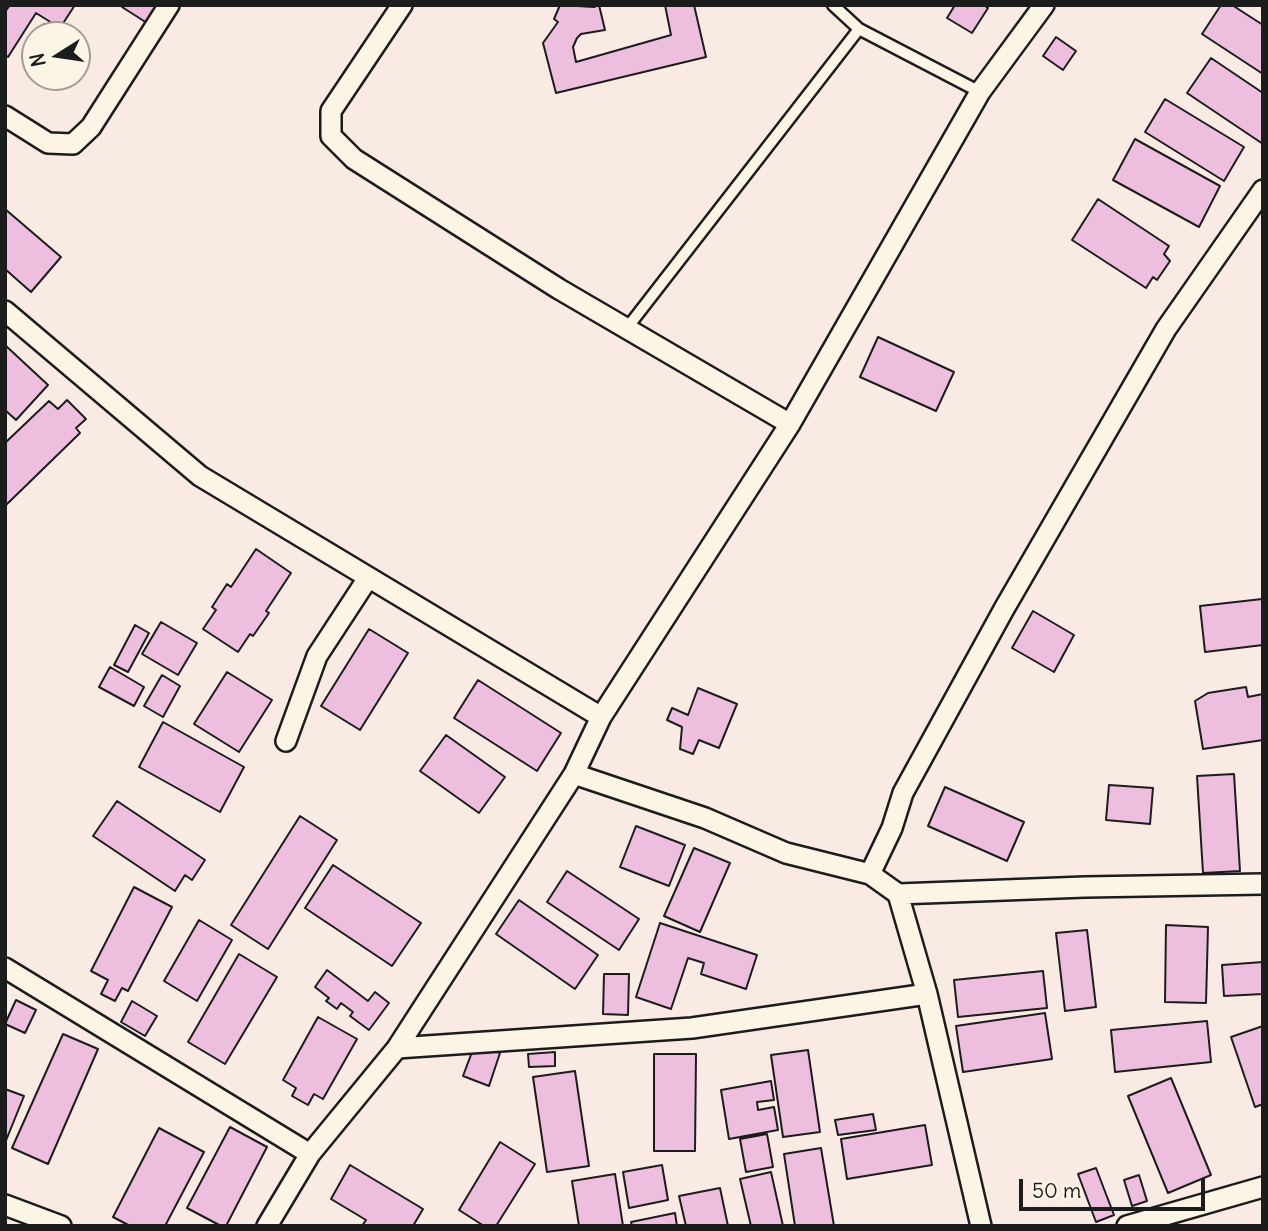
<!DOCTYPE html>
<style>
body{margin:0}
#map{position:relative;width:1268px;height:1231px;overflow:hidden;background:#f9eae4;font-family:Delius,sans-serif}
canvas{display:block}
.frame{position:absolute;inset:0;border:7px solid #1c1c1c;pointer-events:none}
.north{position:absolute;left:21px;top:21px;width:70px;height:70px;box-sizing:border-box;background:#fcf5e5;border:2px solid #a29e95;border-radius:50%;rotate:258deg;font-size:19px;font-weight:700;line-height:28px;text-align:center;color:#1c1c1c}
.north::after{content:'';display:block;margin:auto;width:24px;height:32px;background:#1c1c1c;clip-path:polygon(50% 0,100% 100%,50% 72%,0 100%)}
.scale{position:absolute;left:1019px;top:1179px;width:186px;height:32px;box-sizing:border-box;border:4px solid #1c1c1c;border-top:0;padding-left:9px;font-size:21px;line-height:24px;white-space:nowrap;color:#1c1c1c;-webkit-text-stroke:5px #fcf5e5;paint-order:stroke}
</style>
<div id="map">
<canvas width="1268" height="1231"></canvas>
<div class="frame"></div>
<div class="north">N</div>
<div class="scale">50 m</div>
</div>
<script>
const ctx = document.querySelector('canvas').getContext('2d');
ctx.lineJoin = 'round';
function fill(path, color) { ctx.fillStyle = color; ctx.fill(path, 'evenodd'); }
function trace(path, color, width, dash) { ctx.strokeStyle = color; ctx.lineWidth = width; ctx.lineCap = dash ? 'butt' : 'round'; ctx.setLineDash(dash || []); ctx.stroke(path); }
const building = new Path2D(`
 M 10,5 L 75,5 L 60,28 L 36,13 L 8,57 L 5,55 L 5,12 Z
 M 123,5 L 158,5 L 147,23 L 122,7 Z
 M 560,5 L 594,7 L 599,5 L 605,30 L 581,34 L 577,38 L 573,47 L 576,62 L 671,35 L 665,5 L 694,5 L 706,57 L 556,93 L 543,43 L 558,22 L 554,19 Z
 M 955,5 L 984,5 L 988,8 L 972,33 L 947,18 Z
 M 1221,5 L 1232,5 L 1263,25 L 1263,74 L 1202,34 Z
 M 44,24 L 56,32 L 54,35 L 38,35 Z
 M 1056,37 L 1076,51 L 1063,70 L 1043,56 Z
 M 1211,58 L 1263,93 L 1263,144 L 1187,93 Z
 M 1165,99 L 1244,147 L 1224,181 L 1145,132 Z
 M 1135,139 L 1220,186 L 1199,227 L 1113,180 Z
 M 1098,199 L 1169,246 L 1164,254 L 1170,261 L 1157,280 L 1153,277 L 1146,288 L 1072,240 Z
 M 5,209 L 61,257 L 31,292 L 5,269 Z
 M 878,337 L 954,372 L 936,411 L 860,377 Z
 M 5,345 L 48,385 L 16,420 L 5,410 Z
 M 67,400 L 86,419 L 76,428 L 80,433 L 5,506 L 5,443 L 49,401 L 58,409 Z
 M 256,549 L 291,573 L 266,611 L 269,613 L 253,636 L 250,634 L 238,652 L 203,629 L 216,610 L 212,607 L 227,584 L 231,587 Z
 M 1262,599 L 1263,645 L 1205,652 L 1200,606 Z
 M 1033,611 L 1074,635 L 1054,672 L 1012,648 Z
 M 161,622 L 197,643 L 178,675 L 142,654 Z
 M 135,625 L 149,633 L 128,672 L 114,665 Z
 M 369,629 L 408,653 L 360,730 L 321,706 Z
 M 110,667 L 144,687 L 134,706 L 99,687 Z
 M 227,672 L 272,700 L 239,752 L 194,724 Z
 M 162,675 L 180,686 L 163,717 L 144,706 Z
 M 478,680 L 561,733 L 537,771 L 454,718 Z
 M 1246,687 L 1248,697 L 1263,694 L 1263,740 L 1203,749 L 1195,701 L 1208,693 Z
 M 698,688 L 737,704 L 719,748 L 699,740 L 693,754 L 680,749 L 682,727 L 667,720 L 672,708 L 688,715 Z
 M 163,722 L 244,767 L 220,812 L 139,767 Z
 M 446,735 L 505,777 L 479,813 L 420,771 Z
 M 1234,774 L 1240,871 L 1203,873 L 1197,776 Z
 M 1109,785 L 1153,788 L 1150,824 L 1106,820 Z
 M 945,787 L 1024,822 L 1007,861 L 928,826 Z
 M 117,801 L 205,860 L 192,880 L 185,875 L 175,891 L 93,836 Z
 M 300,816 L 337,840 L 268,949 L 231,925 Z
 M 636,826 L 685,845 L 669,886 L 620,867 Z
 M 694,848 L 730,863 L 700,932 L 664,916 Z
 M 333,865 L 421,923 L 392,966 L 305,908 Z
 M 567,871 L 639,919 L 619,950 L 547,902 Z
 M 134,887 L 172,907 L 128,991 L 122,988 L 115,1001 L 101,994 L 108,980 L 91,971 Z
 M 519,900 L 598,955 L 575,989 L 496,934 Z
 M 199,920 L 232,940 L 197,1001 L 164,981 Z
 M 660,923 L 757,955 L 746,989 L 701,974 L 704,963 L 688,958 L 671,1009 L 636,997 Z
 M 1166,925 L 1208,927 L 1206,1003 L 1165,1002 Z
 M 1087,930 L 1096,1007 L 1065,1011 L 1056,933 Z
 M 239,954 L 277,977 L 225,1064 L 188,1042 Z
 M 1263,962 L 1263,994 L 1224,996 L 1222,965 Z
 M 327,970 L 368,1001 L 375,992 L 389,1003 L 369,1030 L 350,1016 L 353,1012 L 341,1003 L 337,1009 L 326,1001 L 329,998 L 315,987 Z
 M 1043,971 L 1047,1008 L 958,1017 L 954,980 Z
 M 604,974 L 629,974 L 628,1015 L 603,1014 Z
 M 16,1000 L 36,1010 L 25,1033 L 5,1024 Z
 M 132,1001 L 157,1016 L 145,1036 L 121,1022 Z
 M 1045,1013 L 1052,1059 L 963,1072 L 956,1026 Z
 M 318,1017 L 357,1039 L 323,1099 L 314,1094 L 308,1105 L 292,1096 L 296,1088 L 283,1080 Z
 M 1207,1021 L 1211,1062 L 1115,1072 L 1111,1030 Z
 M 1263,1026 L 1263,1104 L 1255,1107 L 1231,1037 Z
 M 63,1034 L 98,1049 L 48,1164 L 12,1148 Z
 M 475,1044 L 500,1053 L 489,1086 L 463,1076 Z
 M 808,1050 L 820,1132 L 783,1137 L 771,1055 Z
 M 555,1052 L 555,1066 L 529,1067 L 528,1054 Z
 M 654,1054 L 696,1054 L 695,1151 L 654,1151 Z
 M 575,1071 L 589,1166 L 547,1172 L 533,1077 Z
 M 1171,1078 L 1211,1175 L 1168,1193 L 1128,1096 Z
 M 771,1081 L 774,1100 L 757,1102 L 758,1110 L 774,1107 L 778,1130 L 729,1139 L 721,1090 Z
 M 5,1089 L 24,1096 L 5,1143 Z
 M 873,1114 L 876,1130 L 838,1135 L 835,1120 Z
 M 925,1125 L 932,1165 L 847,1179 L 841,1139 Z
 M 230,1127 L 267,1147 L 226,1226 L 221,1226 L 187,1208 Z
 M 159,1128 L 204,1152 L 165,1226 L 130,1226 L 113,1217 Z
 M 767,1134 L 773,1167 L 746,1172 L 740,1139 Z
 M 500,1142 L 535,1164 L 496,1226 L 484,1226 L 459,1210 Z
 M 821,1148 L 834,1226 L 795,1226 L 784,1154 Z
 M 350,1165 L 423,1209 L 413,1226 L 362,1226 L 366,1220 L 331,1199 Z
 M 662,1165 L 668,1200 L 629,1208 L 623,1172 Z
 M 1096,1168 L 1114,1215 L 1096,1222 L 1078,1174 Z
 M 771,1172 L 783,1226 L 751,1226 L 740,1179 Z
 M 615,1174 L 623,1226 L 579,1226 L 572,1181 Z
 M 1139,1175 L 1147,1201 L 1132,1206 L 1124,1180 Z
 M 720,1188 L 728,1226 L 686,1226 L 679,1196 Z
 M 675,1213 L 677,1226 L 632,1226 L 631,1222 Z`);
fill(building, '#eebedf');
trace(building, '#1c1c1c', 2);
const lane = new Path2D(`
 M 833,5 L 859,29 L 980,92
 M 627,328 L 859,29`);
const street = new Path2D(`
 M 402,5 L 331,111 L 331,136 L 354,159 L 559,289 L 790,424
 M 5,116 L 48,143 L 73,144 L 91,127 L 169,5
 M 5,311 L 200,476 L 601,717
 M 286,741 L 317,656 L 368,578
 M 574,774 L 705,818 L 786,853 L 870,874
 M 898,894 L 1085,887 L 1263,884
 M 5,968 L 310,1154
 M 397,1048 L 692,1028 L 927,994
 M 5,1205 L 61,1226
 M 267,1226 L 310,1154 L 397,1048 L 574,774 L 601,717 L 790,424 L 980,92 L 1044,5
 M 981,1226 L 927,994 L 898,894 L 870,874 L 892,828 L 903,793 L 1004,609 L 1166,329 L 1263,190
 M 1127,1226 L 1263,1187`);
trace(lane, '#1c1c1c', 15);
trace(street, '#1c1c1c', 24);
trace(lane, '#fcf5e5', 10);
trace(street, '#fcf5e5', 19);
</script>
